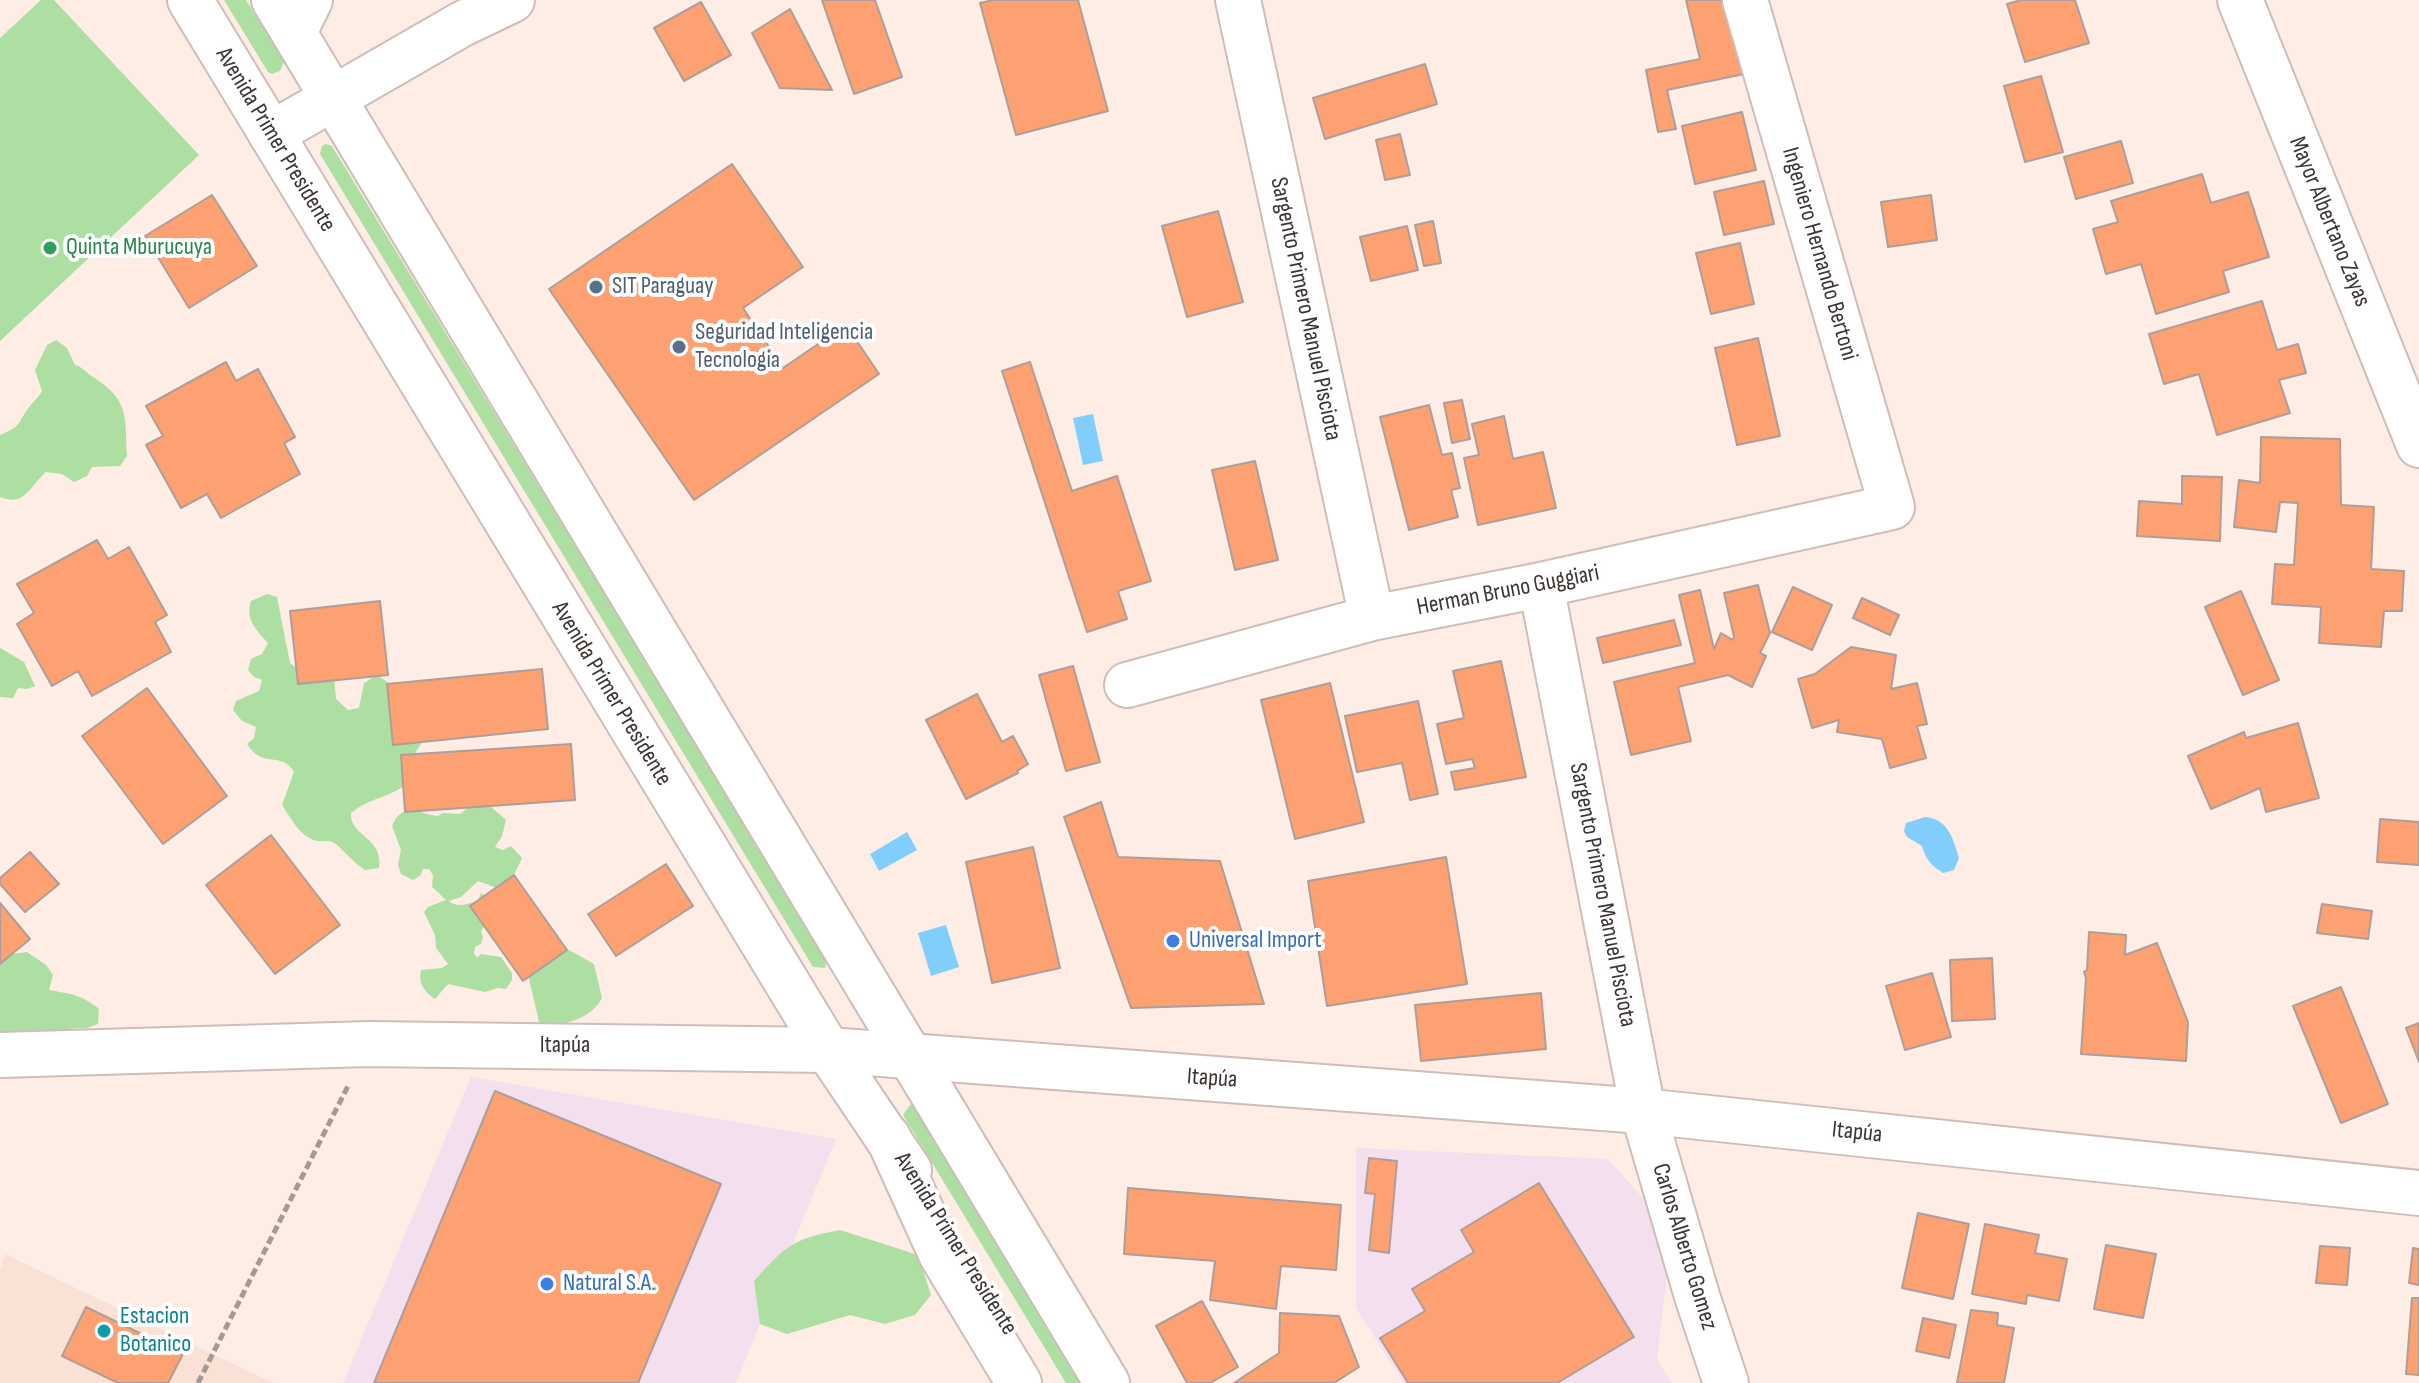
<!DOCTYPE html>
<meta charset="utf-8">
<style>
body{margin:0}
canvas{display:block;background:#fdede5}
</style>
<canvas width="2419" height="1383"></canvas>
<script>
const ctx = document.querySelector('canvas').getContext('2d');
ctx.lineJoin = 'round';
function fill(path, color) { ctx.fillStyle = color; ctx.fill(path, 'evenodd'); }
function trace(path, color, width, dash) { ctx.strokeStyle = color; ctx.lineWidth = width; ctx.lineCap = dash ? 'butt' : 'round'; ctx.setLineDash(dash || []); ctx.stroke(path); }
function label(font, color, halo, rows, align = 'center') {
  ctx.font = font + ' "Sofia Sans Condensed",sans-serif'; ctx.lineWidth = 8; ctx.setLineDash([]); ctx.textBaseline = 'middle'; ctx.strokeStyle = halo; ctx.fillStyle = color; for (const [text, x, y, turn = 0] of rows) {
    ctx.save(); ctx.translate(x, y); ctx.rotate((+turn || 0) * Math.PI / 180); ctx.textAlign = isNaN(turn) ? turn : align; if (halo) ctx.strokeText(text, 0, 0); ctx.fillText(text, 0, 0); ctx.restore();
  }
}
fill(new Path2D(`
 M 5,1254 L 273,1383 L 0,1383 L 0,1270 Z`), '#fae1d6');
fill(new Path2D(`
 M 471,1077 L 836,1139 L 736,1383 L 343,1383 Z
 M 1356,1148 L 1608,1159 L 1650,1206 L 1667,1275 L 1657,1360 L 1672,1383 L 1404,1383 L 1356,1308 Z`), '#f4dfee');
fill(new Path2D(`
 M 41,0 L 54,0 L 199,155 L 0,341 L 0,38 Z
 M 224,0 L 246,0 L 284,62 L 280,71 L 272,74 L 268,72 Z
 M 326,144 L 332,146 L 827,960 L 825,968 L 813,967 L 320,154 L 322,146 Z
 M 56,340 L 67,348 L 75,365 C 82,367 84,370 90,375 C 129,400 125,412 127,456 L 120,466 L 92,467 L 87,476 L 74,482 L 62,474 L 46,472 C 29,487 25,507 0,497 L 0,435 C 23,425 16,425 29,407 C 34,401 38,398 42,391 L 35,370 L 47,345 Z
 M 267,594 L 277,597 L 290,663 L 302,672 L 334,676 L 336,699 L 348,710 L 359,708 L 364,683 L 377,675 L 390,684 L 422,742 L 411,760 L 410,781 C 394,797 370,797 351,813 C 349,836 384,837 379,868 L 365,870 C 353,862 345,852 336,844 C 329,839 324,842 317,841 C 301,838 290,817 282,805 L 294,772 C 281,750 263,770 247,744 L 254,738 L 256,727 L 242,721 L 233,710 L 236,701 L 259,691 L 262,680 L 254,677 L 248,670 L 251,659 L 262,654 L 268,643 C 256,630 245,619 251,601 Z
 M 0,648 L 24,662 L 35,686 L 27,689 L 18,688 L 13,698 L 0,697 Z
 M 472,804 L 490,806 L 506,820 L 502,836 L 495,847 L 503,850 L 511,846 L 522,858 L 514,875 L 519,896 L 478,881 L 461,897 L 449,901 C 456,908 469,904 478,901 L 481,893 L 488,898 L 487,923 L 481,931 L 483,937 L 481,944 L 475,947 L 474,953 L 477,958 L 481,954 L 501,957 L 512,973 L 512,980 L 506,989 L 498,988 L 485,992 L 448,984 L 435,999 C 425,992 418,984 421,970 L 442,968 L 448,964 L 436,948 L 435,935 L 424,912 L 428,907 L 446,900 L 432,887 L 433,875 L 429,869 L 423,869 L 420,876 L 413,880 L 401,874 L 398,865 L 401,850 L 392,826 C 402,800 422,815 438,816 L 443,813 L 460,814 Z
 M 0,942 L 13,954 L 27,952 L 46,965 L 53,975 L 49,990 C 70,994 81,994 99,1009 L 98,1024 L 87,1028 L 64,1029 L 55,1034 L 8,1035 L 0,1031 Z
 M 562,946 L 594,964 L 602,998 C 590,1020 564,1025 540,1026 L 527,970 Z
 M 910,1105 L 915,1105 L 1086,1383 L 1066,1383 L 903,1115 Z
 M 840,1230 L 918,1255 L 931,1295 L 915,1315 L 885,1324 L 850,1315 L 787,1334 L 760,1324 L 754,1281 C 786,1246 792,1239 840,1230 Z`), '#addea2');
fill(new Path2D(`
 M 1093,414 L 1103,461 L 1083,465 L 1073,418 Z
 M 1925,817 C 1948,819 1953,838 1959,858 L 1954,870 L 1943,873 C 1931,865 1926,860 1922,846 L 1907,837 L 1904,831 L 1906,823 Z
 M 907,832 L 917,850 L 879,871 L 870,854 Z
 M 946,925 L 959,967 L 931,976 L 918,933 Z`), '#81cefd');
const building = new Path2D(`
 M 822,0 L 875,0 L 902,77 L 854,94 Z
 M 993,0 L 1078,0 L 1108,111 L 1016,135 L 980,3 Z
 M 1686,0 L 1726,0 L 1744,74 L 1667,90 L 1676,129 L 1658,132 L 1646,70 L 1700,59 Z
 M 2021,0 L 2075,0 L 2089,43 L 2025,62 L 2007,4 Z
 M 701,2 L 731,55 L 684,81 L 654,28 Z
 M 790,9 L 832,90 L 780,88 L 752,33 Z
 M 1425,64 L 1437,104 L 1325,139 L 1313,98 Z
 M 2041,76 L 2063,152 L 2025,162 L 2004,86 Z
 M 1742,112 L 1756,170 L 1695,184 L 1682,126 Z
 M 1400,134 L 1410,175 L 1385,180 L 1376,140 Z
 M 2121,141 L 2133,183 L 2076,199 L 2064,157 Z
 M 732,164 L 803,267 L 743,308 L 783,368 L 846,325 L 879,374 L 694,500 L 549,289 Z
 M 2202,174 L 2211,203 L 2248,192 L 2269,257 L 2223,271 L 2229,292 L 2156,314 L 2141,264 L 2106,274 L 2093,229 L 2118,222 L 2111,201 Z
 M 1764,181 L 1774,224 L 1724,235 L 1714,192 Z
 M 212,195 L 257,266 L 189,308 L 145,236 Z
 M 1931,195 L 1937,240 L 1888,247 L 1881,202 Z
 M 1218,211 L 1243,302 L 1187,317 L 1162,226 Z
 M 1433,221 L 1441,263 L 1424,266 L 1415,225 Z
 M 1407,226 L 1418,270 L 1371,281 L 1360,237 Z
 M 1740,243 L 1754,304 L 1711,314 L 1696,253 Z
 M 2262,301 L 2277,350 L 2298,344 L 2306,373 L 2279,380 L 2290,413 L 2217,435 L 2199,374 L 2164,384 L 2149,334 Z
 M 1758,338 L 1780,436 L 1737,445 L 1715,348 Z
 M 226,362 L 236,381 L 258,369 L 295,437 L 284,443 L 300,474 L 221,518 L 207,494 L 181,508 L 146,445 L 163,436 L 146,406 Z
 M 1030,362 L 1072,491 L 1117,476 L 1151,581 L 1118,591 L 1127,619 L 1087,632 L 1002,371 Z
 M 1462,400 L 1470,439 L 1452,443 L 1444,403 Z
 M 1429,405 L 1442,455 L 1452,453 L 1460,488 L 1451,490 L 1458,517 L 1409,530 L 1380,417 Z
 M 1504,416 L 1513,459 L 1543,452 L 1556,508 L 1478,525 L 1464,458 L 1479,455 L 1472,424 Z
 M 2261,437 L 2340,439 L 2341,505 L 2374,507 L 2371,569 L 2404,571 L 2402,611 L 2384,611 L 2381,647 L 2319,643 L 2321,607 L 2272,604 L 2275,564 L 2294,565 L 2298,503 L 2280,502 L 2276,532 L 2234,527 L 2239,480 L 2260,483 Z
 M 1255,461 L 1278,560 L 1235,570 L 1212,470 Z
 M 2182,476 L 2222,477 L 2220,541 L 2137,536 L 2139,501 L 2182,504 Z
 M 97,540 L 108,559 L 129,547 L 167,615 L 155,622 L 171,652 L 92,696 L 78,671 L 52,686 L 17,624 L 34,613 L 17,584 Z
 M 1758,585 L 1770,633 L 1760,653 L 1766,656 L 1752,687 L 1728,675 L 1678,687 L 1691,741 L 1631,755 L 1614,682 L 1695,663 L 1679,595 L 1700,590 L 1714,649 L 1721,633 L 1733,640 L 1734,637 L 1724,593 Z
 M 1793,587 L 1832,605 L 1812,650 L 1772,632 Z
 M 2241,591 L 2279,680 L 2243,695 L 2205,607 Z
 M 1862,598 L 1899,615 L 1890,635 L 1853,618 Z
 M 380,601 L 388,675 L 298,684 L 290,611 Z
 M 1674,620 L 1681,645 L 1603,663 L 1597,638 Z
 M 1851,647 L 1896,655 L 1891,689 L 1917,683 L 1927,724 L 1917,726 L 1926,758 L 1890,768 L 1882,739 L 1837,732 L 1839,720 L 1812,728 L 1798,679 L 1815,674 Z
 M 1501,661 L 1526,777 L 1455,790 L 1451,772 L 1475,768 L 1472,759 L 1446,764 L 1437,724 L 1464,718 L 1453,671 Z
 M 1073,666 L 1100,762 L 1066,771 L 1039,675 Z
 M 542,669 L 548,729 L 393,745 L 387,684 Z
 M 1330,683 L 1364,822 L 1295,839 L 1261,700 Z
 M 147,688 L 227,796 L 163,844 L 82,736 Z
 M 977,694 L 1002,742 L 1013,736 L 1028,764 L 1017,771 L 1018,773 L 966,799 L 926,720 Z
 M 1418,701 L 1438,794 L 1410,800 L 1402,763 L 1357,772 L 1345,716 Z
 M 2298,723 L 2319,798 L 2266,812 L 2260,788 L 2211,809 L 2188,756 L 2244,732 L 2246,738 Z
 M 571,744 L 575,800 L 405,812 L 401,755 Z
 M 1101,802 L 1118,857 L 1220,861 L 1264,1004 L 1131,1008 L 1064,817 Z
 M 2380,819 L 2419,822 L 2419,865 L 2377,862 Z
 M 271,835 L 340,925 L 275,974 L 206,885 Z
 M 1033,847 L 1060,968 L 992,983 L 966,862 Z
 M 30,852 L 59,884 L 25,912 L 0,884 L 0,878 Z
 M 1446,857 L 1467,984 L 1327,1006 L 1308,881 Z
 M 666,864 L 693,906 L 616,956 L 588,914 Z
 M 514,875 L 567,950 L 523,981 L 470,906 Z
 M 0,903 L 30,939 L 0,964 Z
 M 2322,904 L 2372,911 L 2368,939 L 2317,933 Z
 M 2089,932 L 2126,935 L 2125,955 L 2157,943 L 2188,1022 L 2186,1061 L 2081,1054 L 2086,978 L 2084,972 L 2087,970 Z
 M 1992,958 L 1995,1019 L 1952,1021 L 1950,960 Z
 M 1932,973 L 1951,1037 L 1905,1050 L 1886,986 Z
 M 2341,987 L 2388,1104 L 2341,1123 L 2293,1006 Z
 M 1541,993 L 1546,1049 L 1421,1061 L 1415,1005 Z
 M 2419,1023 L 2419,1062 L 2406,1028 Z
 M 495,1091 L 721,1184 L 638,1383 L 374,1383 Z
 M 1369,1158 L 1397,1161 L 1389,1253 L 1369,1250 L 1375,1194 L 1365,1193 Z
 M 1539,1183 L 1634,1337 L 1557,1383 L 1408,1383 L 1380,1338 L 1425,1311 L 1412,1289 L 1474,1252 L 1461,1230 Z
 M 1128,1188 L 1341,1205 L 1336,1270 L 1281,1266 L 1276,1309 L 1210,1300 L 1215,1261 L 1124,1254 Z
 M 1918,1213 L 1969,1224 L 1953,1299 L 1902,1288 Z
 M 1985,1224 L 2039,1235 L 2035,1253 L 2067,1259 L 2059,1301 L 2027,1295 L 2026,1304 L 1972,1294 Z
 M 2106,1245 L 2156,1254 L 2143,1318 L 2094,1309 Z
 M 2320,1246 L 2350,1248 L 2347,1285 L 2316,1283 Z
 M 2413,1248 L 2419,1249 L 2419,1285 L 2409,1283 Z
 M 2412,1298 L 2419,1298 L 2419,1375 L 2406,1374 Z
 M 1202,1301 L 1238,1367 L 1210,1383 L 1187,1383 L 1156,1326 Z
 M 86,1307 L 183,1354 L 168,1383 L 118,1383 L 62,1356 Z
 M 1971,1310 L 1998,1313 L 1997,1325 L 2014,1328 L 2004,1383 L 1957,1383 Z
 M 1280,1313 L 1339,1316 L 1359,1367 L 1334,1383 L 1234,1383 L 1279,1353 Z
 M 1923,1318 L 1956,1325 L 1949,1358 L 1916,1351 Z`);
fill(building, '#fda072');
trace(building, '#ae9e97', 2);
const minor = new Path2D(`
 M 1238,0 L 1372,618
 M 2240,0 L 2419,445
 M 294,33 L 310,0
 M 271,134 L 462,24 L 512,0
 M 1541,585 L 1643,1111 L 1697,1296 L 1726,1383
 M 1127,685 L 1372,618 L 1541,585 L 1892,507 L 1745,0
 M 0,1055 L 369,1044 L 828,1050 L 1643,1111 L 2419,1193`);
const major = new Path2D(`
 M 190,0 L 828,1050 L 909,1170
 M 274,0 L 1107,1383`);
const highway = new Path2D(`
 M 888,1137 L 941,1254 L 1019,1383`);
trace(minor, '#cebeb7', 48);
trace(major, '#cebeb7', 48);
trace(highway, '#cebeb7', 48);
trace(new Path2D(`
 M 198,1383 L 349,1084`), '#a59993', 5, [8, 4]);
trace(minor, '#fff', 44);
trace(major, '#fff', 44);
trace(highway, '#fff', 44);
for (const [x, y, r, color] of [
 [50,248,8,"#2e9e5b"],
 [596,287,8,"#5c6f8a"],
 [679,347,8,"#5c6f8a"],
 [1173,941,8,"#3f7fe0"],
 [547,1284,8,"#3f7fe0"],
 [104,1331,8,"#0f9aa8"]
]) { const dot = new Path2D(); dot.arc(x, y, r, 0, 2 * Math.PI); ctx.fillStyle = color; ctx.fill(dot); trace(dot, '#fefefe', 3); }
label('24px', '#3b3431', '#fefefe', [
 ["Avenida Primer Presidente",275,140,59],
 ["Mayor Albertano Zayas",2329,222,68],
 ["Ingeniero Hernando Bertoni",1819,254,74],
 ["Sargento Primero Manuel Pisciota",1305,309,78],
 ["Herman Bruno Guggiari",1508,591,-11],
 ["Avenida Primer Presidente",611,694,59],
 ["Sargento Primero Manuel Pisciota",1602,895,79],
 ["Itapúa",565,1046],
 ["Itapúa",1212,1079,4],
 ["Itapúa",1857,1133,6],
 ["Avenida Primer Presidente",955,1244,58],
 ["Carlos Alberto Gomez",1684,1247,73]
]);
label('24px', '#27864d', '#fefefe', [
 ["Quinta Mburucuya",66,248]
], 'left');
label('24px', '#4e5e75', '#fefefe', [
 ["SIT Paraguay",612,287],
 ["Seguridad Inteligencia",695,333],
 ["Tecnologia",695,361]
], 'left');
label('24px', '#366cbe', '#fefefe', [
 ["Universal Import",1189,941],
 ["Natural S.A.",563,1284]
], 'left');
label('24px', '#0d838f', '#fefefe', [
 ["Estacion",120,1317],
 ["Botanico",120,1345]
], 'left');
</script>
